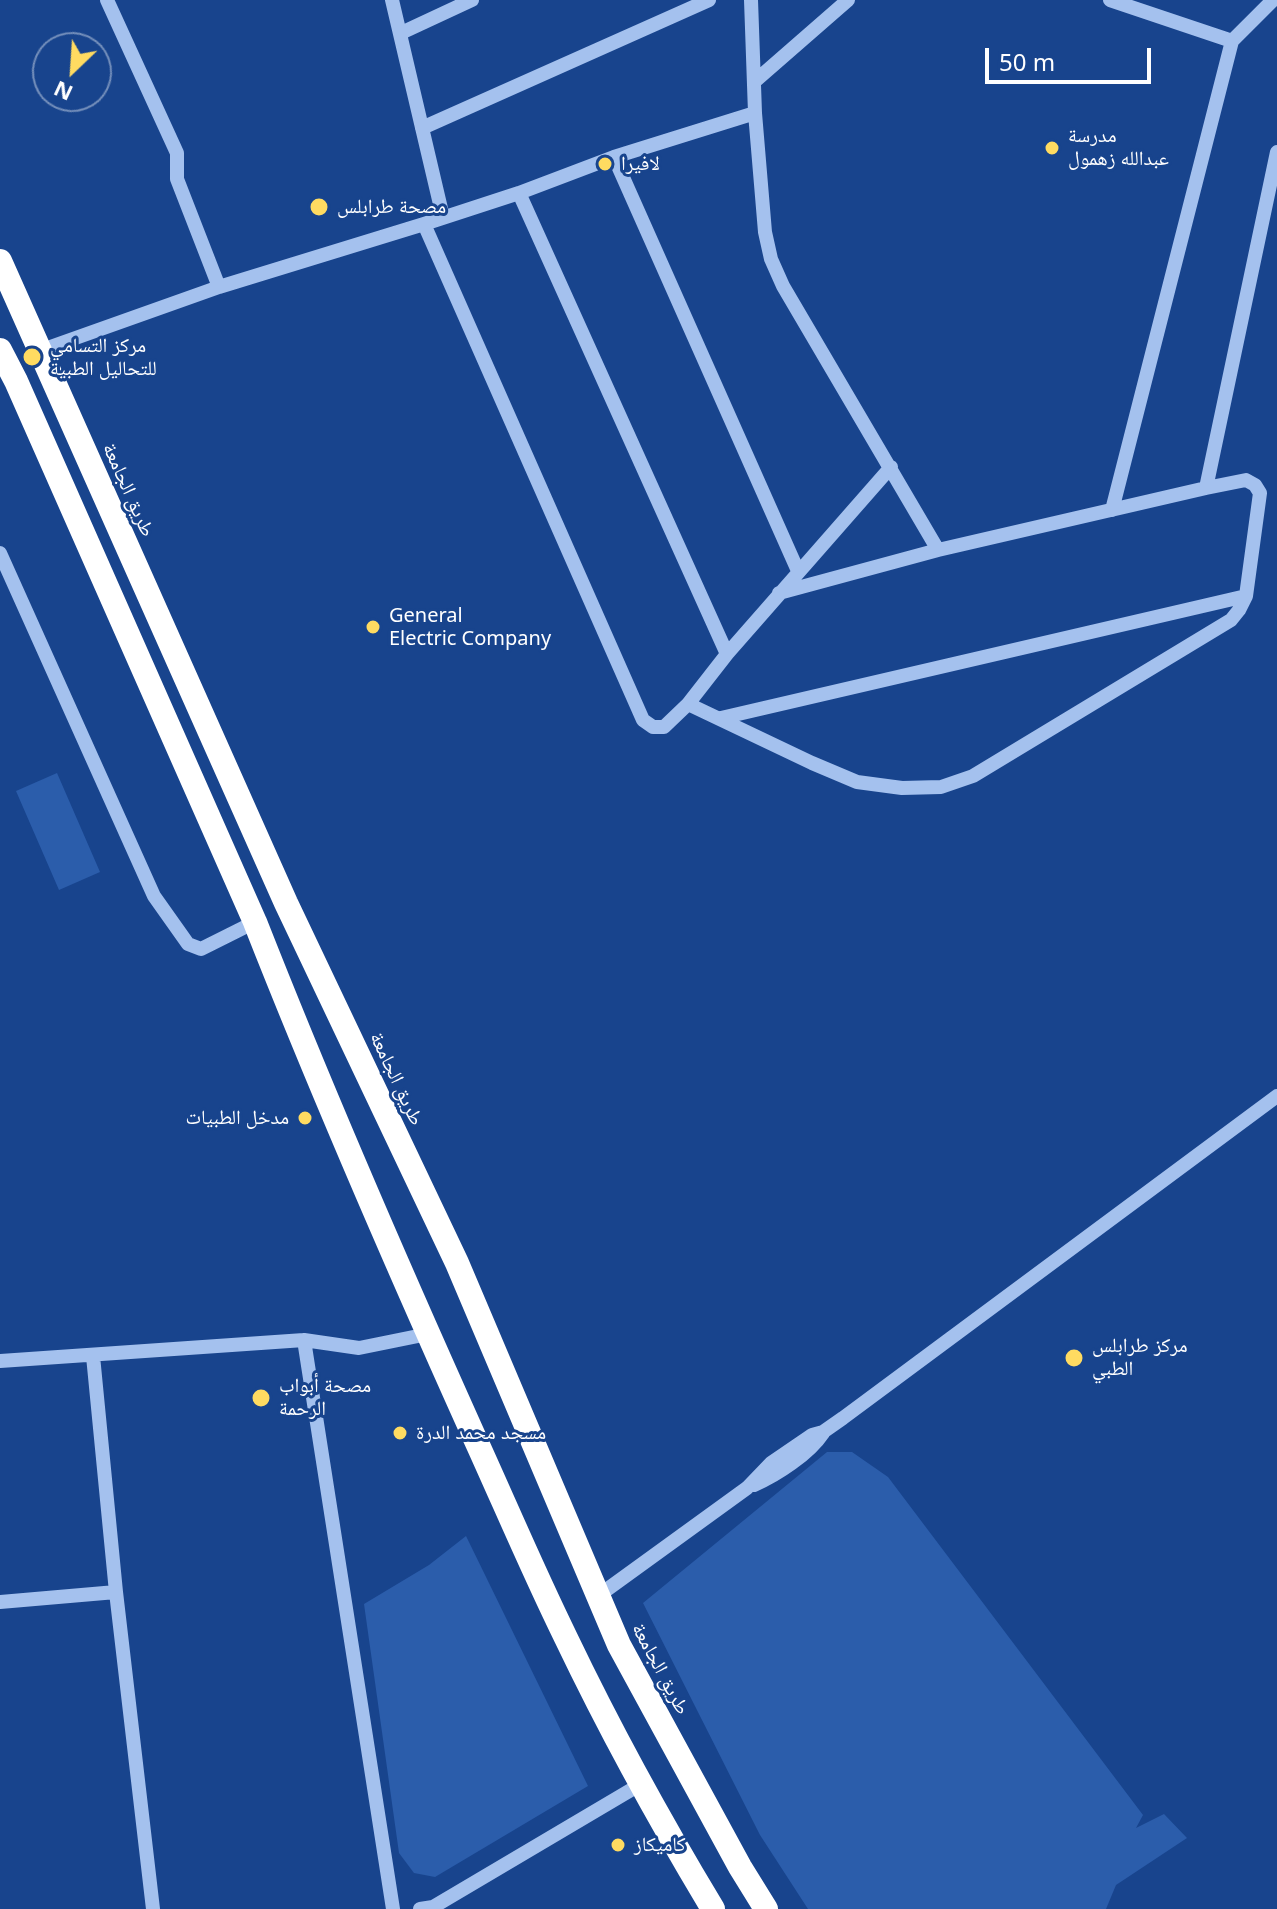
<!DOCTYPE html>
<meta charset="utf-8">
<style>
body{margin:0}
#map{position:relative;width:1277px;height:1909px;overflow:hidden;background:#18448d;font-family:"Noto Sans",sans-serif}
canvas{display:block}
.north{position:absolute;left:32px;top:32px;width:80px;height:80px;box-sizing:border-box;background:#18448d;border:2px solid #748fbb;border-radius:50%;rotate:205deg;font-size:22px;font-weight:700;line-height:32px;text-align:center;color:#fff}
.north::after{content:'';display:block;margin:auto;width:28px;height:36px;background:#ffdb61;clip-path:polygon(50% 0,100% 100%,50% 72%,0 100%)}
.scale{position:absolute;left:985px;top:48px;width:166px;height:36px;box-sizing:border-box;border:4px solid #fff;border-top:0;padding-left:10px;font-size:24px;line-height:28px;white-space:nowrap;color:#fff;-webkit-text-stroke:6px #18448d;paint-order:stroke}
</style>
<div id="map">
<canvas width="1277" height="1909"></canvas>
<div class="north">N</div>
<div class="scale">50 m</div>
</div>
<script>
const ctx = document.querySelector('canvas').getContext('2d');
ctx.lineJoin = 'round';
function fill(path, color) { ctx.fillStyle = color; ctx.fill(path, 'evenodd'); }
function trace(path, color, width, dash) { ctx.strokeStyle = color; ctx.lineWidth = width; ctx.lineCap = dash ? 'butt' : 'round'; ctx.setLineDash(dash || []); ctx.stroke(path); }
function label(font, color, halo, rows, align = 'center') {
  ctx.font = font + ' "Noto Sans","Noto Naskh Arabic",sans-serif'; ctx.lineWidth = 6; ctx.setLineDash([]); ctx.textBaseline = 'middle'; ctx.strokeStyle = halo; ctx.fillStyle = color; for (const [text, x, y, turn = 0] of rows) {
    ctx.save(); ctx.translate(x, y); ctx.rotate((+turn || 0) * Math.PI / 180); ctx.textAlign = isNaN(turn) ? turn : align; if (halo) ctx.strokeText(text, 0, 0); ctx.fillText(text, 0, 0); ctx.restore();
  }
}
fill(new Path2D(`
 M 57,773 L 100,872 L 59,890 L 16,791 Z
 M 827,1452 L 852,1452 L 888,1477 L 1143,1815 L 1136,1828 L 1164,1814 L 1187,1838 L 1116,1885 L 1106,1909 L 808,1909 L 760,1835 L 643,1603 Z
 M 466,1536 L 588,1786 L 435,1877 L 414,1873 L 399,1853 L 364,1604 L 429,1565 Z`), '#2b5dab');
trace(new Path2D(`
 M 107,0 L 177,153 L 177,179 L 219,287
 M 392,0 L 443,217
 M 751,0 L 755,113 L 765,232 L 771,259 L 783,286 L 938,550
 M 1110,0 L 1232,41
 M 401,33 L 472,0
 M 754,82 L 848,0
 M 422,128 L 709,0
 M 614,157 L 798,571
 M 519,193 L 727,654
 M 424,224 L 643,720 L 653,727 L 664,727 L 688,704 L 727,654 L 891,467
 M 39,351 L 219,287 L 424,224 L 519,193 L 614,157 L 755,113
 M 1206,488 L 1277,152
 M 1112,510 L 1232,41 L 1273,0
 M 0,553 L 154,896 L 188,944 L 201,949 L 255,922
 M 688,704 L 812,763 L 857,782 L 902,788 L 941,787 L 973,776 L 1231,620 L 1239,610 L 1246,596 L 1260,493 L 1255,485 L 1246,480 L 1206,488 L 938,550 L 779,593
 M 721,718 L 1246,596
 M 304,1340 L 393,1909
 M 93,1356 L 116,1592 L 153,1909
 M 0,1361 L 304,1340 L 359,1348 L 428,1334
 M 754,1485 C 777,1475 809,1454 823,1433
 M 598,1596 L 747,1488 L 771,1463 L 812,1435 L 823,1432 L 843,1418 L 1277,1096
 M 0,1602 L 116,1592
 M 420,1909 L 433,1907 L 641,1784`), '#a4c1ee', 14);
trace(new Path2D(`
 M 0,261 L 286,903 L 457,1263 L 619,1645 L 740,1867 L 766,1909
 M 0,350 L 16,381 L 255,922 C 323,1095 397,1265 473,1434 C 504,1502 533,1571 566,1638 C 610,1730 660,1821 713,1909`), '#fff', 24);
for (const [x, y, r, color] of [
 [1052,148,8,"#ffdb61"],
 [605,164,8,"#ffdb61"],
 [319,207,10,"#ffdb61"],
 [32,357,10,"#ffdb61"],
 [373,627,8,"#ffdb61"],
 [305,1118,8,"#ffdb61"],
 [1074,1358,10,"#ffdb61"],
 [261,1398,10,"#ffdb61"],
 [400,1433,8,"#ffdb61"],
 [618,1845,8,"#ffdb61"]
]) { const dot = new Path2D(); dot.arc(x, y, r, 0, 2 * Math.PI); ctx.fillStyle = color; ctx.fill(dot); trace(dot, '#18448d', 3); }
label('20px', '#fff', '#18448d', [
 ["مدرسة",1068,136],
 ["عبدالله زهمول",1068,159],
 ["لافيرا",621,164],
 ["مصحة طرابلس",337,207],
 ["مركز التسامي",50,346],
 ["للتحاليل الطبية",50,369],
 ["General",389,616],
 ["Electric Company",389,639],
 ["مدخل الطبيات",289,1118,"right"],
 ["مركز طرابلس",1092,1346],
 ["الطبي",1092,1369],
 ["مصحة أبواب",279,1386],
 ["الرحمة",279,1409],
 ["مسجد محمد الدرة",416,1433],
 ["كاميكاز",634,1845]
], 'left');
label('20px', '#fff', '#18448d', [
 ["طريق الجامعة",128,490,66],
 ["طريق الجامعة",396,1079,65],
 ["طريق الجامعة",660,1669,62]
]);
</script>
